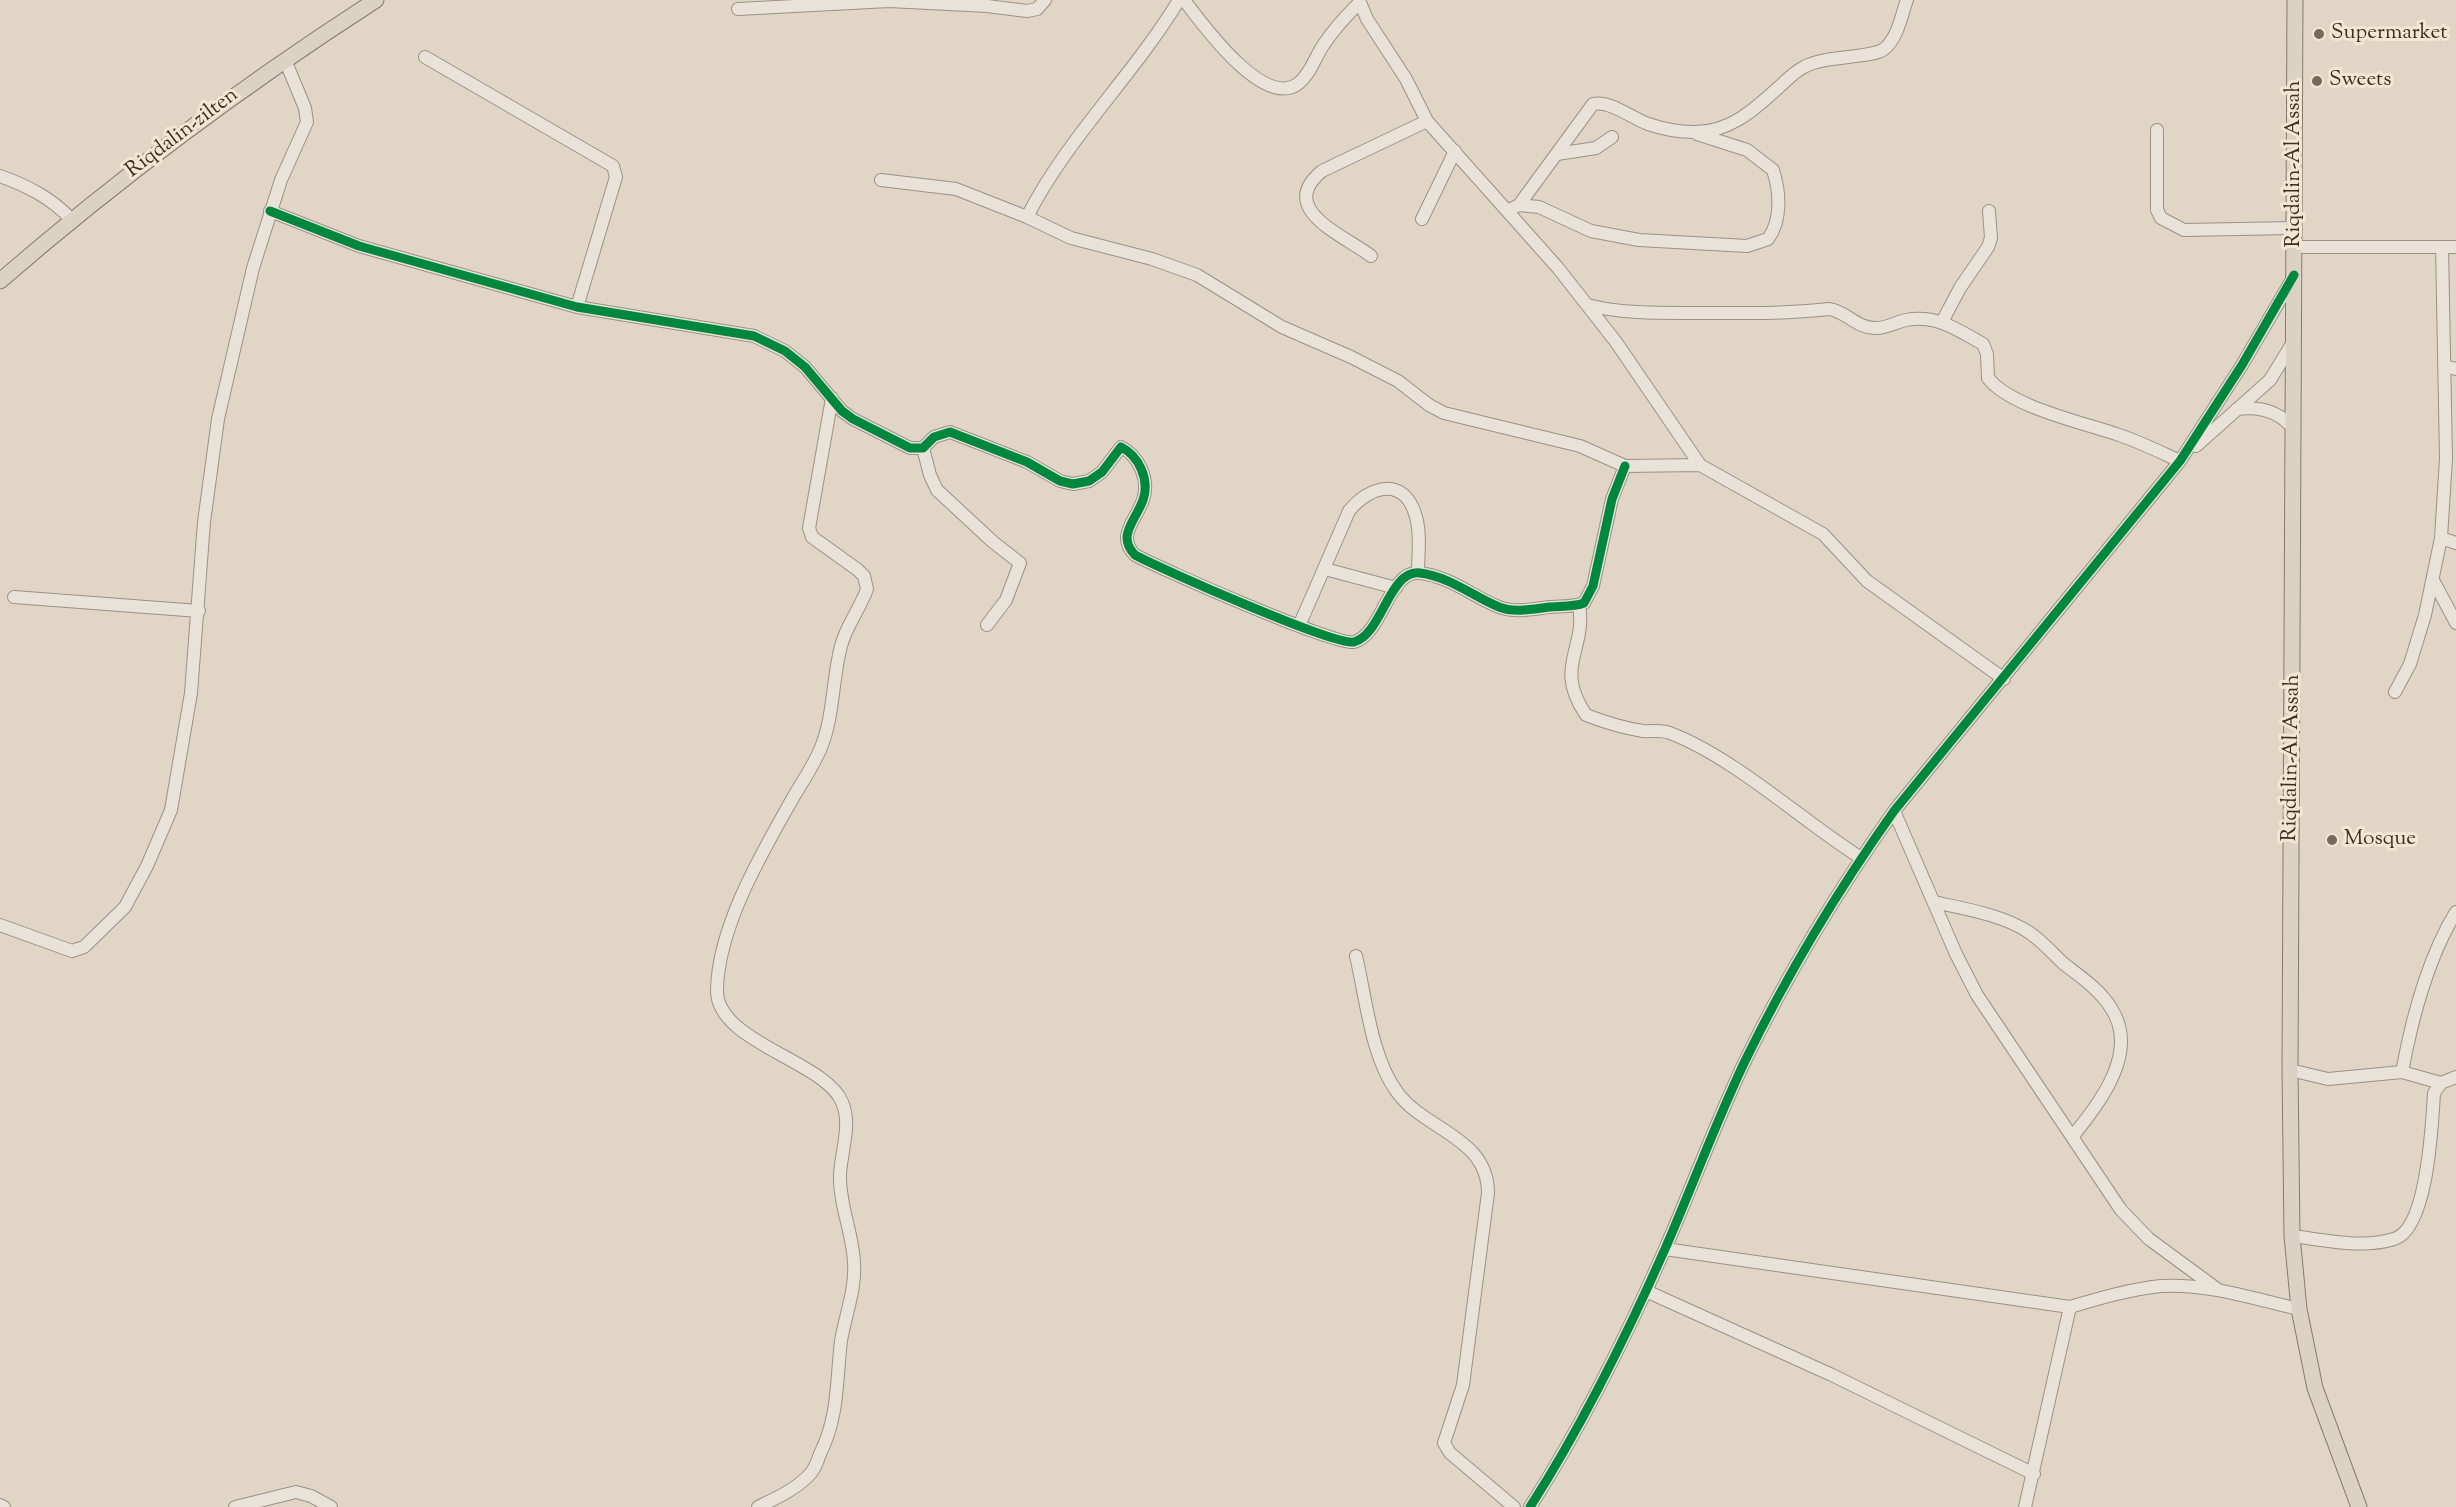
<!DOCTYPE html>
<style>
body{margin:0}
canvas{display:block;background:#e1d6c5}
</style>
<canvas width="2456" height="1507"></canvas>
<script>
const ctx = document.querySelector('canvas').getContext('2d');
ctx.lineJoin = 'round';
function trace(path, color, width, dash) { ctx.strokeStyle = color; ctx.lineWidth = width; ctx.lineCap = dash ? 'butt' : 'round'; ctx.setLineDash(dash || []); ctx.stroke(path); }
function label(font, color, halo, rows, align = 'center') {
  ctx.font = font + ' "Sorts Mill Goudy",serif'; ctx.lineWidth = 6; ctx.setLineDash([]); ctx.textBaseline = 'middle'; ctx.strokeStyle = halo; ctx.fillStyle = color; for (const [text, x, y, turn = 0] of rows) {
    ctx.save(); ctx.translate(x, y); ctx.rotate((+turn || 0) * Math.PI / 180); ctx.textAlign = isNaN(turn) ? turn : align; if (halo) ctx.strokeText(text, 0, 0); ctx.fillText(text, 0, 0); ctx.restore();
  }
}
const minor = new Path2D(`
 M 1184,0 C 1201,22 1264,111 1299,83 C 1311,73 1315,57 1324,44 C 1334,29 1347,15 1360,2
 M 1359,0 L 1367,19 L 1406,79 L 1427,121 L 1558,268 L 1616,342 L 1700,465 L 1823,534 L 1867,581 L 2004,679
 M 738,9 L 889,1 L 987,6 L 1027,11 L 1037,9 L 1045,0
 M 425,57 L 613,166 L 616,177 L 577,307
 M 2157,130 L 2157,210 L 2161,218 L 2184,230 L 2293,228
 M 1557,154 L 1596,148 L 1612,137
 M 0,176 C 28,186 51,198 71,219
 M 881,180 L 956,189 L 1027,217 L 1071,238 L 1152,259 L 1197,275 L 1282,327 L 1351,357 L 1398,381 L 1429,405 L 1444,413 L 1580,446 L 1625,466 L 1700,465
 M 1519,205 L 1539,207 L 1591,231 L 1639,240 L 1747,246 L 1768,239 C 1782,220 1780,192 1773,170 L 1747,150 L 1697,134
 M 1509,210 L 1519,205 L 1593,104 C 1609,100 1632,118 1648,124 C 1663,129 1677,132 1693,132 C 1729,133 1754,110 1779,87 C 1787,80 1794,72 1804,67 C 1825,55 1870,59 1884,49 C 1898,38 1901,16 1907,0
 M 270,211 L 359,246 L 577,307 L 754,336 L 785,351 L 805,367 L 842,411 L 853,419 L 910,448 L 923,448 L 934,437 L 950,432 L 1027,462 L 1060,481 L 1073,484 L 1089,481 L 1102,472 L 1121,447 C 1139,456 1150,480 1143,500 C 1136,520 1116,536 1135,555 C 1161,569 1335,646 1354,642 C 1382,635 1389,569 1420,573 C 1451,577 1472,596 1499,607 C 1514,613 1533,609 1549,607 C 1560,606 1574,607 1584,603 L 1593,586 L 1612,499 L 1625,466
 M 1027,217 C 1067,138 1133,76 1179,0
 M 1422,219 L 1455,151
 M 2295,247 L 2456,247
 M 1371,256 C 1346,236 1275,210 1322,171 L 1427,121
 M 1587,305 C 1624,314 1661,313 1698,313 C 1742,313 1786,314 1829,309 C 1846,311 1856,328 1875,328 C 1885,329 1896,322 1906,320 C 1936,314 1958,330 1983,344 L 1987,354 L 1988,378 C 2010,407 2085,423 2119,435 C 2140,442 2160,452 2180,461
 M 1942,322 L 1960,288 L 1988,247 L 1991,238 L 1989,211
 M 2444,366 L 2456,369
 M 2237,409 C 2260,406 2280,411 2294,430
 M 2196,446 L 2270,380 L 2292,344
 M 923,448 L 930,475 L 937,490 L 993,542 L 1020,563 L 1006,600 L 987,625
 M 2441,538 L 2456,543
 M 1325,569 L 1396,588
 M 2433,580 L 2456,623
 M 14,597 L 199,611
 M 1579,605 C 1587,650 1553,666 1586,715 C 1604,722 1623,728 1643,731 C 1652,732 1661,729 1670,733 C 1735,758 1801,820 1861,858
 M 1299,626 L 1349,511 C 1370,485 1405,476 1416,517 C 1421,534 1418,555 1418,573
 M 2395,692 L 2410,664 L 2425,615 L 2441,538 L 2446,458 L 2442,247
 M 1894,811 L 1956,954 L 1977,995 L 2121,1210 L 2149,1239 L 2217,1289
 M 1934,902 C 1965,909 2004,915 2030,933 C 2043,942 2053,954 2064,964 C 2081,977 2100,990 2111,1008 C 2140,1052 2100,1102 2073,1136
 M 0,925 L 72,951 L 84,947 L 125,907 L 147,866 L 171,810 L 191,693 L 204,522 L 218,419 L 253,268 L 281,180 L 307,122 L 305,108 L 285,60
 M 1356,956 C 1366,998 1371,1057 1397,1092 C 1424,1130 1488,1137 1488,1193 L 1463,1385 L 1444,1443 L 1450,1453 L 1514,1507
 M 2290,1070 L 2328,1079 L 2402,1072 L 2441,1083
 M 2402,1072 C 2412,1018 2427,959 2456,912
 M 2292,1236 C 2325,1240 2362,1249 2394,1239 C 2428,1229 2432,1124 2434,1093 L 2441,1083 L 2456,1077
 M 1665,1249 L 2070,1307 C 2100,1298 2131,1289 2161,1286 C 2208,1283 2254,1299 2299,1309
 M 1646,1291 L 1832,1375 L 2034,1474
 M 0,1505 L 4,1507
 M 235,1507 L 296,1492 L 311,1496 L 331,1507
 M 758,1507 C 776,1498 797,1489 811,1473 C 815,1468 818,1460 820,1454 C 839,1415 836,1383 841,1341 C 845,1316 856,1289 854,1263 C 853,1234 839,1204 840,1175 C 841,1151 852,1125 842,1102 C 825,1061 716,1042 717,990 C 718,926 763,851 794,796 C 803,781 813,766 820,750 C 834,718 832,680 841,646 C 846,626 860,609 867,589 L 864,576 L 858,570 L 812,537 L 809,528 L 832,398
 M 1530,1507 C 1582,1426 1626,1337 1665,1249 C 1692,1187 1716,1122 1745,1061 C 1788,973 1838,890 1894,811 L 2180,461 L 2242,365 L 2294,276
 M 2025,1507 L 2070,1307`);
const major = new Path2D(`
 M 2295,0 L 2290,1070 L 2292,1236 L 2299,1309 L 2315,1388 L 2359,1507
 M 0,281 C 119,178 244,85 376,0`);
trace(minor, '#9a9187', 14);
trace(major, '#837b71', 17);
trace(minor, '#e8e2d9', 12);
trace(major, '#dbd2c4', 15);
trace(new Path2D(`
 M 270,211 L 359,246 L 577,307 L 754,336 L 785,351 L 805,367 L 842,411 L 853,419 L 910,448 L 923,448 L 934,437 L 950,432 L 1027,462 L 1060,481 L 1073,484 L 1089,481 L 1102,472 L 1121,447 C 1139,456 1150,480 1143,500 C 1136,520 1116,536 1135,555 C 1161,569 1335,646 1354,642 C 1382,635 1389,569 1420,573 C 1451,577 1472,596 1499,607 C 1514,613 1533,609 1549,607 C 1560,606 1574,607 1584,603 L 1593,586 L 1612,499 L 1625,466
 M 1530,1507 C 1582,1426 1626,1337 1665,1249 C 1692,1187 1716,1122 1745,1061 C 1788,973 1838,890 1894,811 L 2180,461 L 2242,365 L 2294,275`), '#00873e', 9);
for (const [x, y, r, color] of [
 [2319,34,6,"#76695e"],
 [2317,81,6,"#76695e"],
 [2332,840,6,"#76695e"]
]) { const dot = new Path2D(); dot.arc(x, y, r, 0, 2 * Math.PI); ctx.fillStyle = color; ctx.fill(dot); trace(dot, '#f4e6d1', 2); }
label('21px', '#3d2e26', '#f4e6d1', [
 ["Supermarket",2331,34],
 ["Sweets",2329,81],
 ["Mosque",2344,840]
], 'left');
label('21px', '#3d2e26', '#f4e6d1', [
 ["Riqdalin-zilten",183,134,-37],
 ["Riqdalin-Al Assah",2295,164,-90],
 ["Riqdalin-Al Assah",2293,758,-89]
]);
</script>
